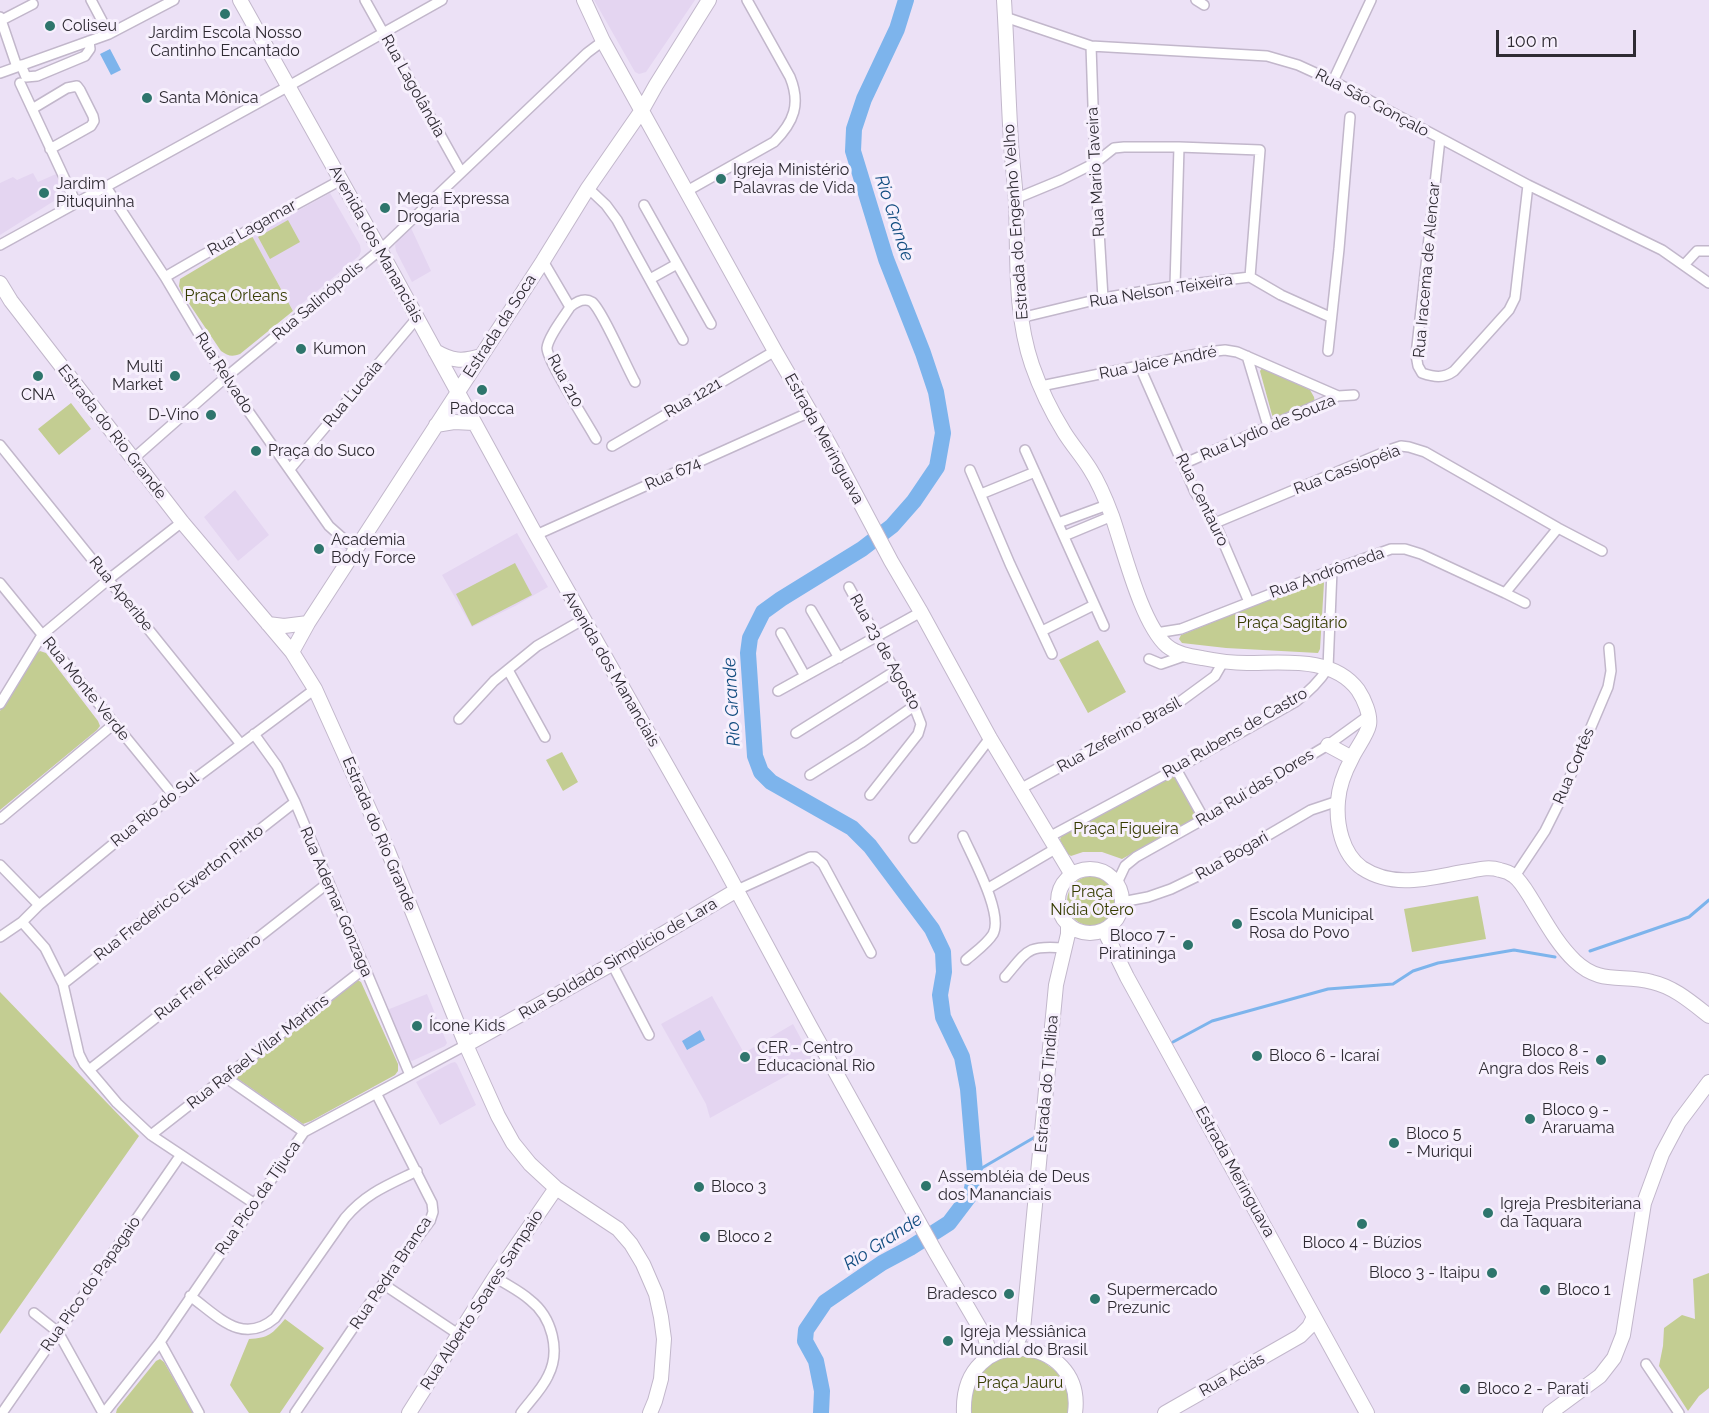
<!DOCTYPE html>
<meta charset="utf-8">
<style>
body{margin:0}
#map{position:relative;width:1709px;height:1413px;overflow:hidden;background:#ece1f6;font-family:Raleway,sans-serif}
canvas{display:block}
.scale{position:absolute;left:1496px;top:30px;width:140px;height:27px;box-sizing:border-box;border:3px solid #2f2b33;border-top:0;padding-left:8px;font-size:18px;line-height:21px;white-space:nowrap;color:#2f2b33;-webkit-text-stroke:4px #f7f0fd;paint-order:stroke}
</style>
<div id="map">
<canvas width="1709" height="1413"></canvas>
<div class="scale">100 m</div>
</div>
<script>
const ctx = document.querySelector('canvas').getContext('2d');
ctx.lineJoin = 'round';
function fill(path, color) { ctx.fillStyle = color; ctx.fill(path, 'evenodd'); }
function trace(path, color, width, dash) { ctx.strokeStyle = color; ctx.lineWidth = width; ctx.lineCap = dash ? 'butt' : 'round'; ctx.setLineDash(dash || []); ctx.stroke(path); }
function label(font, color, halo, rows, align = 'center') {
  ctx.font = font + ' Raleway,sans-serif'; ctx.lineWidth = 6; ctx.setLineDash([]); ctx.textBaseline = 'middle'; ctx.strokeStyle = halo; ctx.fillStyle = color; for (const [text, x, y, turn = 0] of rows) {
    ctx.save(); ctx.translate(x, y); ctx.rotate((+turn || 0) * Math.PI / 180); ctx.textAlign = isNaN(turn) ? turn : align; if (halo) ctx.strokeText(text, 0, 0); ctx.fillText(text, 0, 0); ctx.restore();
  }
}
fill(new Path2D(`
 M 594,0 L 695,0 L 646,72 L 639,74 L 635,72 Z
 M 33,173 L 38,182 L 56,174 L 65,194 L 0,235 L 0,183 L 13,177 L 17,180 Z
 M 330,193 L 360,245 L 361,251 L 359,256 L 293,311 L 252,236 Z
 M 411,228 L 431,271 L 412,282 L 396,251 L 395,245 L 398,240 Z
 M 235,490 L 269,535 L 238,561 L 204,517 Z
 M 517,533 L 548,587 L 515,606 L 472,627 L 442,575 Z
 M 427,994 L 447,1043 L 445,1046 L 412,1061 L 408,1058 L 387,1010 Z
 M 712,996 L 744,1053 L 793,1024 L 813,1061 L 710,1118 L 706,1104 L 661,1024 Z
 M 455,1062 L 457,1064 L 476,1105 L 440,1125 L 416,1082 L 451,1063 Z`), '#e4d5f1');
fill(new Path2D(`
 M 288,220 L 300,242 L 270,259 L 258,237 Z
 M 252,236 L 293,311 L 240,354 C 232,357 228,356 221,351 L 182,293 L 179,286 L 180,279 Z
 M 1262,368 L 1266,368 L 1310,390 L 1314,397 L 1315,403 L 1275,420 L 1272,415 L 1260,371 Z
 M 71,403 L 91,429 L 59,455 L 38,429 Z
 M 515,563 L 532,595 L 472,626 L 456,594 Z
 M 1320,579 L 1324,583 L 1320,649 L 1318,653 L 1226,648 L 1182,643 L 1179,639 L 1181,635 Z
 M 1098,640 L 1126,692 L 1088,713 L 1059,660 Z
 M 40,651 L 46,653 L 98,721 L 100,726 L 97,730 L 0,810 L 0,711 L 36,654 Z
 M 562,752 L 578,782 L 563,791 L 546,760 Z
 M 1174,777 L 1180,780 L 1196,811 L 1196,816 L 1194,819 L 1122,859 L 1102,852 L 1083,852 L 1071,856 L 1068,854 L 1060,840 L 1061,836 L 1168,778 Z
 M1067 901a25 25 0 1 1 50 0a25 25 0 1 1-50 0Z
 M 1478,896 L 1486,939 L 1412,952 L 1404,909 Z
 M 356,979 L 361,982 L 398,1064 L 398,1071 L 395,1075 L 311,1121 L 303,1124 L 235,1077 L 234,1074 Z
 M 0,992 L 139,1136 L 0,1334 Z
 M 1709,1273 L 1709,1388 L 1699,1396 L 1688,1411 L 1659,1366 L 1663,1346 L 1664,1328 L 1682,1315 L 1695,1319 L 1693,1279 Z
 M 285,1319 L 324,1348 L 280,1413 L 249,1413 L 230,1385 L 249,1339 C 269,1338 272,1334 285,1319 Z
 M 1023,1354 L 1037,1357 L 1061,1375 L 1068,1388 L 1070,1413 L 969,1413 L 969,1395 L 982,1369 L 1008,1355 Z
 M 160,1359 L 164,1362 L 193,1413 L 116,1413 L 117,1409 L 156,1361 Z`), '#c3cd92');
fill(new Path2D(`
 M 110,49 L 121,70 L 111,75 L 100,54 Z
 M 700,1030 L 705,1040 L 687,1050 L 682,1041 Z`), '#7db4ec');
trace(new Path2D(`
 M 1590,951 L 1689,917 L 1709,900
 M 1173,1042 L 1212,1021 L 1328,989 L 1393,984 L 1413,971 L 1438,963 L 1514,950 L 1555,957
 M 975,1172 L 1035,1137`), '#7db4ec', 3);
trace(new Path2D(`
 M 821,1413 L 822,1391 L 816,1361 L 805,1341 L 806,1330 L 825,1302 L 882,1263 L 910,1248 L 949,1223 L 971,1194 L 975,1172 L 968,1089 L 962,1057 L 943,1017 L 940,995 L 944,972 L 943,952 L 932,929 L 870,846 L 852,828 L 771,782 L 761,772 L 755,756 L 748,653 L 750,638 L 763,612 L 781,599 L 862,549 L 892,526 L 914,501 L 937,467 L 943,433 L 936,392 L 923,353 L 886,259 L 853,151 L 854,129 L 864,99 L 897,29 L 906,0`), '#7db4ec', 16);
const street = new Path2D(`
 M 91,0 L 109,34
 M 365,0 L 461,172
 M 1196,0 L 1204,5
 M 0,17 L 17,67
 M 1005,17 L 1091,46 L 1267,56 L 1298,65 L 1333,81 L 1528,185 L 1662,250 L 1709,283
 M 0,21 L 33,4
 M 1091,46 L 1095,163 L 1103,298
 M 21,65 L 26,77 L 37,76 L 85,56 L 90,49 L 89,41
 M 0,73 L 109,34 L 174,0
 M 1333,81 L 1371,0
 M 20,83 L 76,203
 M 32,109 L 67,88 L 77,86 L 80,90 L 93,116 L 94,121 L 91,126 L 50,149
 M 1440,139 L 1416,355 L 1418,366 L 1422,373 C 1434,377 1443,379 1454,371 L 1509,310 L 1515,298 L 1528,185
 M 106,187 L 165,277 L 225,378 L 329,526 L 355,549
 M 588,188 L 606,205 L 617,220 L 683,340
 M 687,191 L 774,142 C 794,122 801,104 790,77 L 747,0
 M 1015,199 L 1061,180 L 1095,163 L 1114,148 L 1124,147 L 1179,147 L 1260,150 L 1250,277
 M 644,205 L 711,324
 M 0,245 L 287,87 L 442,0
 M 543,261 L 570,307 C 564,317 548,337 547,348 C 547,361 588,424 596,439
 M 1684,265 L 1697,251 L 1709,251
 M 165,277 L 203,255 L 341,180
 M 650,279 L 677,264
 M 1175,286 L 1179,147
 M 570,307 C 576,302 584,297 592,302 C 602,310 627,368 635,382
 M 1020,318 L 1103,298 L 1175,286 L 1250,277 L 1281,295 L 1330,317
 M 1328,351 L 1339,249 L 1350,117
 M 1247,356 L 1268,426
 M 1140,367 L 1195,492 L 1215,523 L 1249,602
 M 1041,386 L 1207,352 L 1225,350 L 1237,352 L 1338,396
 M 0,445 L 240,743
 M 612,446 L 775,351
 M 1025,450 L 1104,626
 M 133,459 L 225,378 L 380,250 L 587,53 L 603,41
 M 1183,464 L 1338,396 L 1354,395
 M 290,469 L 417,318
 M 970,470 L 1010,564 L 1052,654
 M 981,494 L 1035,472
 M 1058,523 L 1107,505
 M 1215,523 L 1392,449 L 1401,446 L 1409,447 L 1425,452 L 1558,528 L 1602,551
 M 536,535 L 810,412
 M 1064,536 L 1112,516
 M 0,583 L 173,795
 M 849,587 L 914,706 L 921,724 L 918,734 L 870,795
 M 1505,593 L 1525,603
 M 811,610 L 839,658
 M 1042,631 L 1094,605
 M 781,633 L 805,676
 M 1156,633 L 1181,629 L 1332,570 L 1391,549 L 1405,549 L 1421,554 L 1505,593 L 1558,528
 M 1149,659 L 1161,664 L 1187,655
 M 508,670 L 545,737
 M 778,691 L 921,612
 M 0,704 L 42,635 L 109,579 L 182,522
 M 459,719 L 494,681 L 537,646 L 584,619
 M 796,733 L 895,671
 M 254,734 L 277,766 L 295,802 L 410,1075
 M 1176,769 L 1204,819
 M 810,775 L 861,743 L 914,706
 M 1020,789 L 1181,701 L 1215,676 L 1223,662
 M 0,819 L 114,724
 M 963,836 C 972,857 1004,914 993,934 C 987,944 975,952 966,960
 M 1049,837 L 1176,769 L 1295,702 C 1309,692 1319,682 1328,668 L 1332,570
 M 914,838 L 990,738
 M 0,865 L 39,905
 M 1515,876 L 1545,831 L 1558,805 L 1608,687 L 1611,671 L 1609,648
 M 1117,883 L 1125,866 L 1136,857 L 1204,819 L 1328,745 L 1368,716
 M 987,889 L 1055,849
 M 737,890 L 810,857 L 815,857 L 823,864 L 871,953
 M 1122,902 L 1148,897 L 1171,889 L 1200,875 L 1311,810 L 1338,801
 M 22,922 L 45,948 L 63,984 L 79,1054 L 84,1064 L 117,1103 L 151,1135 L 255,1204
 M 0,937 L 22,922 L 39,905 L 173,795 L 315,689
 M 612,964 L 649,1035
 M 1005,977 C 1028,950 1027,945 1064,948
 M 63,984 L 295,802
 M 89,1070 L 328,883
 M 225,1077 L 304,1132
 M 151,1135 L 365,968
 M 495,1277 C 507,1285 520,1291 530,1300 C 552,1317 561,1351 548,1376 C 542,1389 530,1401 521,1413
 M 383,1284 L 458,1334
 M 190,1296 C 218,1316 242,1346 275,1318 L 345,1218 C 366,1193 388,1185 417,1171
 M 34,1313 L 58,1332 L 103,1413
 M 160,1342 L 199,1413
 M 1646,1364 L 1679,1413
 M 2,1413 L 180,1156
 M 104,1413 L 160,1342 L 304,1132 L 466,1045
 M 295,1413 L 383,1284 L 430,1221 L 433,1212 L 432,1203 L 376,1093`);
const secondary = new Path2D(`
 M 240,0 L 380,250 L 536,535 L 721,861 L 810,1026 L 936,1253 L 985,1337 L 988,1348 L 987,1358
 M 584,0 L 603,41 L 775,351 L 829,444 L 891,561 L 921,612 L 990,738 L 1072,875
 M 1004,0 C 1007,47 1008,95 1011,142 C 1012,162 1015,182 1016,202 C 1018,256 1014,312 1032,365 C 1040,388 1051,411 1064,432 C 1072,445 1082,456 1090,469 C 1099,483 1106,500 1112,516 C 1124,550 1141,623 1167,646 C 1177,654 1190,656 1202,658 C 1217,661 1231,663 1247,663 C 1284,663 1333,656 1358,690 C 1364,699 1371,715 1369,725 C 1367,735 1356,749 1352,758 C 1345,771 1339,786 1338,801 C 1336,824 1342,854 1362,868 C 1394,889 1429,878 1463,872 C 1476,870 1488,866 1500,870 C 1505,871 1510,873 1514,876 C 1521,881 1527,892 1532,900 C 1545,921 1557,944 1575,961 C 1600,985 1622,974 1652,982 C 1674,987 1691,1002 1709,1016
 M 0,283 L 11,301 L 182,522 L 292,652 L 315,689 L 388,851 L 466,1045 L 498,1116 L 513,1143 L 530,1164 L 556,1188 L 618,1229 L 631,1244 L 643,1264 L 656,1294 L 661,1317 L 664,1339 L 661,1379 L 655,1401 L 650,1413
 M 435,351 C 452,361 462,362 481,356
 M 436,425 L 454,422 L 474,423
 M 268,624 L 284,626 L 308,623
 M 292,652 L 308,623 L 543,261 L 588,188 L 642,110 L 656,85 L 709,0
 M 1328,745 L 1352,758
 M1058 901a32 32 0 1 1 64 0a32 32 0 1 1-64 0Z
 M 1104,930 L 1127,977 L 1367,1413
 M 466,1045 L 612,964 L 737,890
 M 1014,1348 L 1023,1330 L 1056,985 L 1068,934 L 1068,925
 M 409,1413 L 495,1277 L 556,1188
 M 964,1413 C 960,1321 1086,1334 1075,1413
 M 1165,1413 L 1300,1336 L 1309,1327 L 1314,1317
 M 1550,1413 L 1600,1376 L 1614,1358 L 1623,1335 L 1644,1203 L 1662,1154 L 1679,1122 L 1709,1082`);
trace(street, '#c2b7cb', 12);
trace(secondary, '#c2b7cb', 16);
trace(street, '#fff', 9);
trace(secondary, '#fff', 14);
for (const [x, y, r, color] of [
 [225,14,6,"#2e756c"],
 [50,26,6,"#2e756c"],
 [147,98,6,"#2e756c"],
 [721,179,6,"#2e756c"],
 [44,193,6,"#2e756c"],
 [385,208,6,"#2e756c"],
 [301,349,6,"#2e756c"],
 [38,376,6,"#2e756c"],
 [175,376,6,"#2e756c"],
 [482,390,6,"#2e756c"],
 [211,415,6,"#2e756c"],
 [256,451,6,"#2e756c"],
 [319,549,6,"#2e756c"],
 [1237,924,6,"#2e756c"],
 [1188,945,6,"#2e756c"],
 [417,1026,6,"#2e756c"],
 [1257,1056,6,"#2e756c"],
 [745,1057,6,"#2e756c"],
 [1601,1060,6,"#2e756c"],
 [1530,1119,6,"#2e756c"],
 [1394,1143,6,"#2e756c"],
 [926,1186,6,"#2e756c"],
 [699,1187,6,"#2e756c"],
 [1488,1213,6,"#2e756c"],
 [1362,1224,6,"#2e756c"],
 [705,1237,6,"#2e756c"],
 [1492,1273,6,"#2e756c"],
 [1545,1290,6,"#2e756c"],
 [1009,1294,6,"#2e756c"],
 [1095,1299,6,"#2e756c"],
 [948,1341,6,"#2e756c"],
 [1465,1389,6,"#2e756c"]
]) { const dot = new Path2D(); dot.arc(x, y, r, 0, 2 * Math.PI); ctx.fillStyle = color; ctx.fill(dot); trace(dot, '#f7f0fd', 2); }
label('16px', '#2f2b33', '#f7f0fd', [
 ["Coliseu",62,26],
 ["Jardim Escola Nosso",225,33,"center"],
 ["Cantinho Encantado",225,51,"center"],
 ["Santa Mônica",159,98],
 ["Igreja Ministério",733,170],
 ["Palavras de Vida",733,188],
 ["Jardim",56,184],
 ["Pituquinha",56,202],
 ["Mega Expressa",397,199],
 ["Drogaria",397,217],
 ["Kumon",313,349],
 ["Multi",163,367,"right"],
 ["Market",163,385,"right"],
 ["CNA",38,395,"center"],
 ["Padocca",482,409,"center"],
 ["D-Vino",199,415,"right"],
 ["Praça do Suco",268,451],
 ["Academia",331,540],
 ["Body Force",331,558],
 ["Escola Municipal",1249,915],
 ["Rosa do Povo",1249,933],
 ["Bloco 7 -",1176,936,"right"],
 ["Piratininga",1176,954,"right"],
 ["Ícone Kids",429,1026],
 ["CER - Centro",757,1048],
 ["Educacional Rio",757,1066],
 ["Bloco 8 -",1589,1051,"right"],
 ["Angra dos Reis",1589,1069,"right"],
 ["Bloco 6 - Icaraí",1269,1056],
 ["Bloco 9 -",1542,1110],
 ["Araruama",1542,1128],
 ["Bloco 5",1406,1134],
 ["- Muriqui",1406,1152],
 ["Assembléia de Deus",938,1177],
 ["dos Mananciais",938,1195],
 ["Bloco 3",711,1187],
 ["Igreja Presbiteriana",1500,1204],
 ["da Taquara",1500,1222],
 ["Bloco 2",717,1237],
 ["Bloco 4 - Búzios",1362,1243,"center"],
 ["Bloco 3 - Itaipu",1480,1273,"right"],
 ["Supermercado",1107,1290],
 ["Prezunic",1107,1308],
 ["Bloco 1",1557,1290],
 ["Bradesco",997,1294,"right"],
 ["Igreja Messiânica",960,1332],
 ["Mundial do Brasil",960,1350],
 ["Bloco 2 - Parati",1477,1389]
], 'left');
label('16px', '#2f2b33', '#f7f0fd', [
 ["Rua Lagolândia",413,86,61],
 ["Rua São Gonçalo",1372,103,28],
 ["Rua Mario Taveira",1096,172,-93],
 ["Estrada do Engenho Velho",1016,222,-94],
 ["Rua Lagamar",252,228,-29],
 ["Avenida dos Mananciais",376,244,61],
 ["Rua Iracema de Alencar",1427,270,-85],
 ["Rua Nelson Teixeira",1161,291,-9],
 ["Rua Salinópolis",318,301,-40],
 ["Estrada da Soca",500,326,-57],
 ["Rua Jaice André",1158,363,-11],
 ["Rua Relvado",224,373,57],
 ["Rua 210",565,381,62],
 ["Rua Lucaia",353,394,-50],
 ["Rua 1221",693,398,-30],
 ["Rua Lydio de Souza",1268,428,-23],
 ["Estrada do Rio Grande",112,432,52],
 ["Estrada Meringuava",824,439,61],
 ["Rua Cassiopéia",1347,470,-21],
 ["Rua 674",673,474,-24],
 ["Rua Centauro",1202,500,64],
 ["Rua Andrômeda",1327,573,-20],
 ["Rua Aperibe",121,594,51],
 ["Rua 23 de Agosto",885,652,61],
 ["Avenida dos Mananciais",611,669,60],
 ["Rua Monte Verde",86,689,51],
 ["Rua Rubens de Castro",1235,733,-30],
 ["Rua Zeferino Brasil",1119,735,-29],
 ["Rua Cortês",1574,766,-67],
 ["Rua Rui das Dores",1255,788,-31],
 ["Rua Rio do Sul",155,810,-39],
 ["Estrada do Rio Grande",379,834,67],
 ["Rua Bogari",1232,856,-30],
 ["Rua Frederico Ewerton Pinto",179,893,-38],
 ["Rua Ademar Gonzaga",336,902,67],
 ["Rua Soldado Simplício de Lara",618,959,-30],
 ["Rua Frei Feliciano",208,977,-38],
 ["Rua Rafael Vilar Martins",258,1052,-38],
 ["Estrada do Tindiba",1047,1084,-85],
 ["Estrada Meringuava",1235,1172,61],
 ["Rua Pico da Tijuca",258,1198,-55],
 ["Rua Pedra Branca",391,1273,-56],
 ["Rua Pico do Papagaio",91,1284,-55],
 ["Rua Alberto Soares Sampaio",482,1300,-57],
 ["Rua Aciás",1232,1375,-29]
]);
label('16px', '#363c00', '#f7f0fd', [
 ["Praça Orleans",236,296],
 ["Praça Sagitário",1292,623],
 ["Praça Figueira",1126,829],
 ["Praça",1092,892],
 ["Nídia Otero",1092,910],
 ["Praça Jauru",1020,1383]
]);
label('italic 18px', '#124d80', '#f7f0fd', [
 ["Rio Grande",894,218,72],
 ["Rio Grande",732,702,-93],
 ["Rio Grande",883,1242,-33]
]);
</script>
